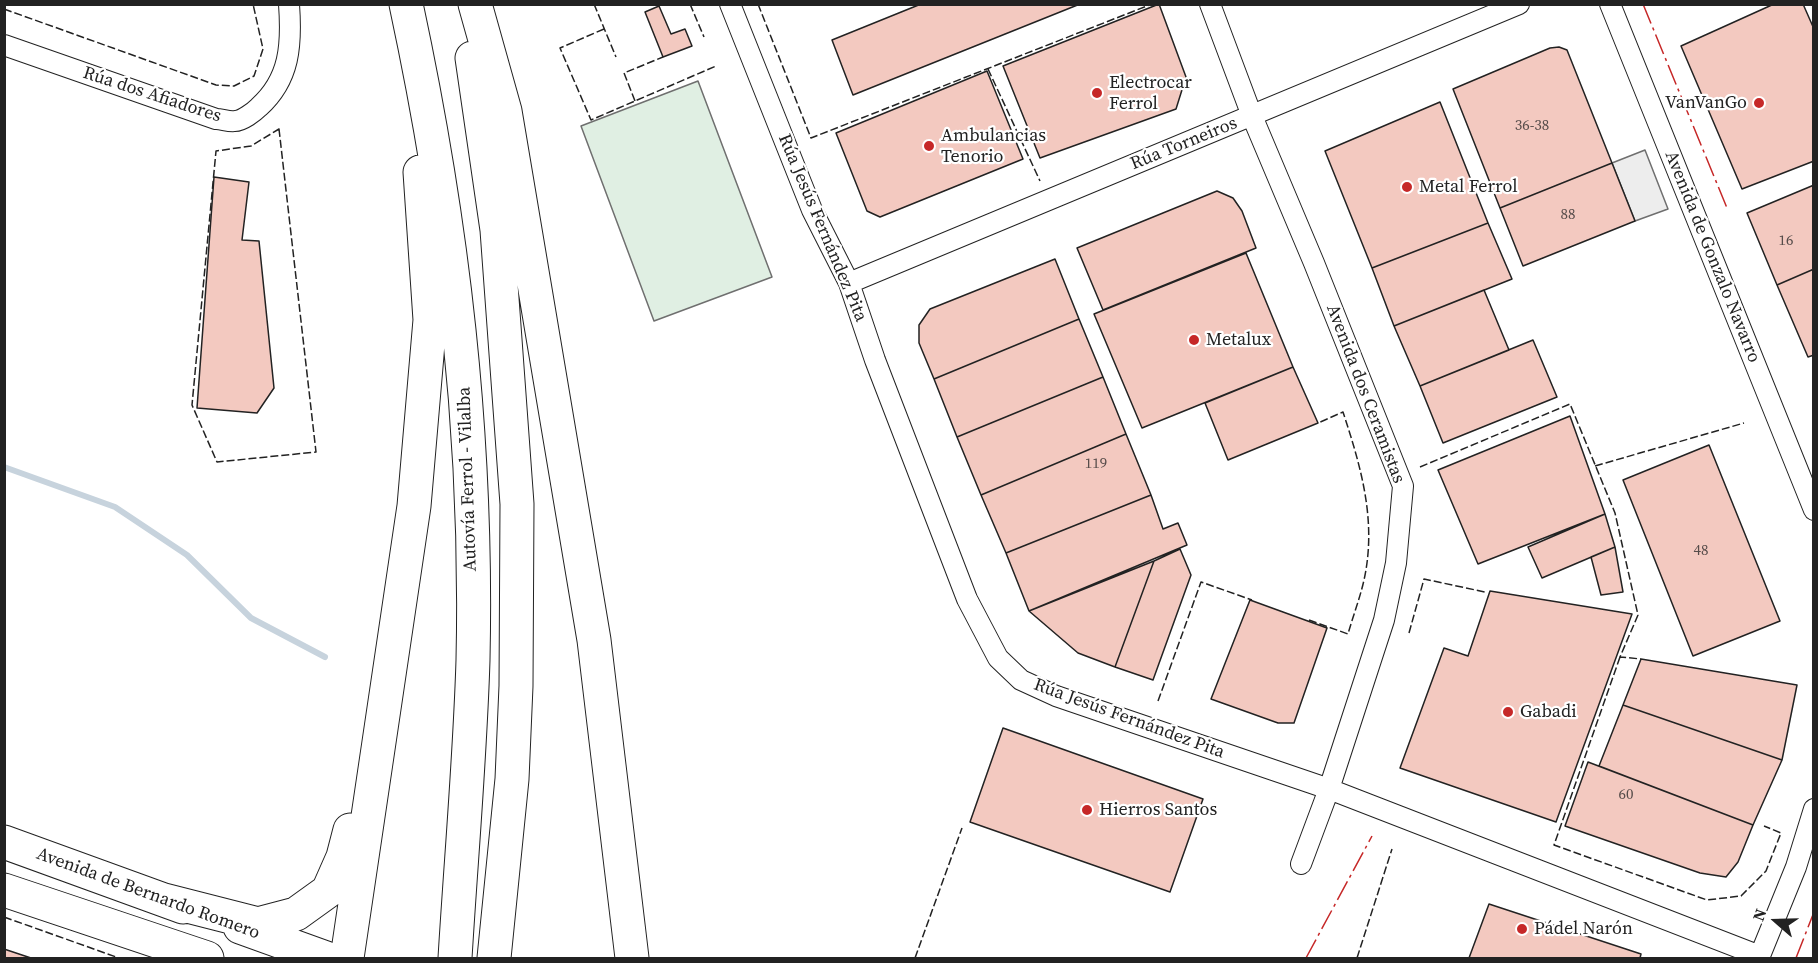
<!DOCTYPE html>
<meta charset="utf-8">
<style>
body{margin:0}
#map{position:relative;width:1818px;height:963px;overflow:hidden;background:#fff;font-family:"Source Serif 4",serif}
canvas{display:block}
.frame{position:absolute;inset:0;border:6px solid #222;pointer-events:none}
.north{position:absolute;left:1746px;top:891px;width:60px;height:60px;-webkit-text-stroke:4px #fff;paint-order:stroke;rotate:290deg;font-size:16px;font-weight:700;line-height:24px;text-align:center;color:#222}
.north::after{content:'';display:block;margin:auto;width:21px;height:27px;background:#222;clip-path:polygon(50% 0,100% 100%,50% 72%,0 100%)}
</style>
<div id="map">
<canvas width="1818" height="963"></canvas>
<div class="frame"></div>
<div class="north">N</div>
</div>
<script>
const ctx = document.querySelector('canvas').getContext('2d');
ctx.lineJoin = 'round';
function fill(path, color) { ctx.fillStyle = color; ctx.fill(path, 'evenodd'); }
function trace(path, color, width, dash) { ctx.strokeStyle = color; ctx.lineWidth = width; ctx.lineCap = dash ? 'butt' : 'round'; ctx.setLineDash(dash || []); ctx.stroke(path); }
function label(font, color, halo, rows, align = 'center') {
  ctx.font = font + ' "Source Serif 4",serif'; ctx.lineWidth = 4.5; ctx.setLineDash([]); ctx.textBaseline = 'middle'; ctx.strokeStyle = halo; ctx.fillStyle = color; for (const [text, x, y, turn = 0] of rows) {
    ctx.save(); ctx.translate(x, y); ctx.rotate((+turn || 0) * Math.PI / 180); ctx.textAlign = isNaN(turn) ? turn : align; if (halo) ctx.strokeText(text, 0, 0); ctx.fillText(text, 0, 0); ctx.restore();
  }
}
const green = new Path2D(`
 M 698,81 L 772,277 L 654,321 L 581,126 Z`);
fill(green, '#e0efe3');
trace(green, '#6f6f6f', 1.5);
const parking = new Path2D(`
 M 1645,150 L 1668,209 L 1635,221 L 1612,163 Z`);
fill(parking, '#ededed');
trace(parking, '#6f6f6f', 1.5);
trace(new Path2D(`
 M 4,467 L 115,507 L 187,555 L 251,618 L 325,657`), '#c7d3dd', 6);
const building = new Path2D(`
 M 921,4 L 1080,4 L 853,95 L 832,40 Z
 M 1159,4 L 1186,77 L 1176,109 L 1040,158 L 1003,66 Z
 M 1774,4 L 1803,4 L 1814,29 L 1814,161 L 1742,189 L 1681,46 Z
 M 659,6 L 671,34 L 685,29 L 692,46 L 663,57 L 645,12 Z
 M 1559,47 L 1567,50 L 1612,163 L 1500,208 L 1453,89 L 1550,48 Z
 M 987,71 L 1023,159 L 880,217 L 867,211 L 836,133 Z
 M 1440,102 L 1488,223 L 1372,268 L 1325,151 Z
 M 1612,163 L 1635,221 L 1523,266 L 1500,208 Z
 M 214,177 L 249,182 L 242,240 L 259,241 L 274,388 L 257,413 L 197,408 Z
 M 1814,185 L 1814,269 L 1777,285 L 1747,213 Z
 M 1217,191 L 1233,198 L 1242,211 L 1256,248 L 1103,310 L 1077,248 Z
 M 1488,223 L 1512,279 L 1394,326 L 1372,268 Z
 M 1246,253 L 1293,367 L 1142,428 L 1094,314 Z
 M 1055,259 L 1079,319 L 934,379 L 919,343 L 919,325 L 930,309 Z
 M 1814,269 L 1814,355 L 1808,357 L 1777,285 Z
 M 1484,290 L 1509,350 L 1420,386 L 1394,326 Z
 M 1079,319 L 1103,377 L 957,437 L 934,379 Z
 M 1533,340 L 1557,397 L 1443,443 L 1420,386 Z
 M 1293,367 L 1318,423 L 1228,460 L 1205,403 Z
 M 1103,377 L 1126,434 L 981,495 L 957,437 Z
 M 1570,416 L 1605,514 L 1478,564 L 1438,470 Z
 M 1126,434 L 1151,495 L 1006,553 L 981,495 Z
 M 1709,445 L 1780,621 L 1693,656 L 1623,480 Z
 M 1151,495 L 1163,529 L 1178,523 L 1187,545 L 1029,611 L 1006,553 Z
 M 1605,514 L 1615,547 L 1542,578 L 1528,547 Z
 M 1615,547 L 1623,592 L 1601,595 L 1591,557 Z
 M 1180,549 L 1191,575 L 1153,680 L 1115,667 L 1154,561 Z
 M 1154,561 L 1115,667 L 1078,653 L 1029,611 Z
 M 1490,591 L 1632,614 L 1556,822 L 1400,768 L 1444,648 L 1468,656 Z
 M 1250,600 L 1327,628 L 1294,723 L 1278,723 L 1211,699 Z
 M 1641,659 L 1797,685 L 1782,760 L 1623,705 Z
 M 1623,705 L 1782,760 L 1753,825 L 1599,766 Z
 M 1003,728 L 1203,799 L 1170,892 L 970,822 Z
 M 1588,762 L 1753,825 L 1738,862 L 1726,877 L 1700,873 L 1565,826 Z
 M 1489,904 L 1641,954 L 1640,958 L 1469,958 Z
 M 4,949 L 31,958 L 4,958 Z`);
fill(building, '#f3c9c0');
trace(building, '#222', 1.5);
const street = new Path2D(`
 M 730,4 L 812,210 L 849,283 L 875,360 L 967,599 L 998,658 L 1021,680 L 1056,696 L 1329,789 L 1760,956
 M 1210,4 L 1252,116 L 1314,263 L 1403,486 L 1396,563 L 1384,620 L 1329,789 L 1301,864
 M 1610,4 L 1814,510
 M 4,45 L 216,119 C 222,119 229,122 235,121 C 242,121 254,112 259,107 C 290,79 292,45 289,4
 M 849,283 L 1519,4
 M 1759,958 L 1796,867 L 1814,809`);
const highway = new Path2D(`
 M 406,4 C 453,223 478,436 473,660 C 470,759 461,859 455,958
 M 475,4 L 505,111 L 594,640 L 632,958
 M 472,58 L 497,230 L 517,504 L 516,686 L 512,779 L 494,958
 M 4,842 L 183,907
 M 4,890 L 207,958
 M 164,900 L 258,924 L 296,914 L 328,891 L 343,857 L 350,830
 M 240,927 L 326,958
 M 347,958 L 414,506 L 430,320 L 420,172`);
trace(street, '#222', 22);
trace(highway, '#222', 35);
trace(street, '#fff', 20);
trace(highway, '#fff', 33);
trace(new Path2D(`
 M 594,4 L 616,57
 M 690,4 L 704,37
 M 758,4 L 811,138 L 1152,4
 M 4,9 L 216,85 L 234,86 L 254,76 L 263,49 L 253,4
 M 604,29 L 560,48 L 591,120 L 716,66
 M 988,69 L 1040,181
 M 635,101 L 624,73 L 663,57
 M 279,129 L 316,452 L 217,462 L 192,405 L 216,151 L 251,146 Z
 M 1595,466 L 1744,423
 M 1420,467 L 1570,404 L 1615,513 L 1638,615 L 1620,657 L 1641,659
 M 1309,620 L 1348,634 C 1353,616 1360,598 1364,580 C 1377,521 1361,467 1343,412 L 1318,423
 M 1409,633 L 1424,579 L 1485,592
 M 1620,657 L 1554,845 L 1707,900 L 1741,896 L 1766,871 L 1781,833 L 1764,826
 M 1158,701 L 1201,582 L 1252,600
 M 4,917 L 119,958
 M 915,958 L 962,828
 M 1357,958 L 1392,849`), '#222', 1.5, [8, 3]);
trace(new Path2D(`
 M 1643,4 L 1727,208
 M 1306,958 L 1372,836
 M 1796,958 L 1814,912`), '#c62828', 1.5, [21, 4.5, 3, 4.5]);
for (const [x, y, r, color] of [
 [1097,93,6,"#c62828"],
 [1759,103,6,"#c62828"],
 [929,146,6,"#c62828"],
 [1407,187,6,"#c62828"],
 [1194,340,6,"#c62828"],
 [1508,712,6,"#c62828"],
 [1087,810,6,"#c62828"],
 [1522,929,6,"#c62828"]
]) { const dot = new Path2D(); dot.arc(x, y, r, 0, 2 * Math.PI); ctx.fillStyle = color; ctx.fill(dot); trace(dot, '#fff', 2); }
label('15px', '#564c4a', null, [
 ["36-38",1532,126],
 ["88",1568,215],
 ["16",1786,241],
 ["119",1096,464],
 ["48",1701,551],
 ["60",1626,795]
]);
label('18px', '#222', '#fff', [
 ["Electrocar",1109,83],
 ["Ferrol",1109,104],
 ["VanVanGo",1747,103,"right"],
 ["Ambulancias",941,136],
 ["Tenorio",941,157],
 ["Metal Ferrol",1419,187],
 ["Metalux",1206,340],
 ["Gabadi",1520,712],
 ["Hierros Santos",1099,810],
 ["Pádel Narón",1534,929]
], 'left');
label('18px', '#222', '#fff', [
 ["Rúa dos Afiadores",152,95,18],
 ["Rúa Torneiros",1184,144,-22],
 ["Rúa Jesús Fernández Pita",822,228,67],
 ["Avenida de Gonzalo Navarro",1712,257,68],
 ["Avenida dos Ceramistas",1365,394,69],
 ["Autovía Ferrol - Vilalba",468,479,-92],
 ["Rúa Jesús Fernández Pita",1129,719,20],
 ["Avenida de Bernardo Romero",148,894,20]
]);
</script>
